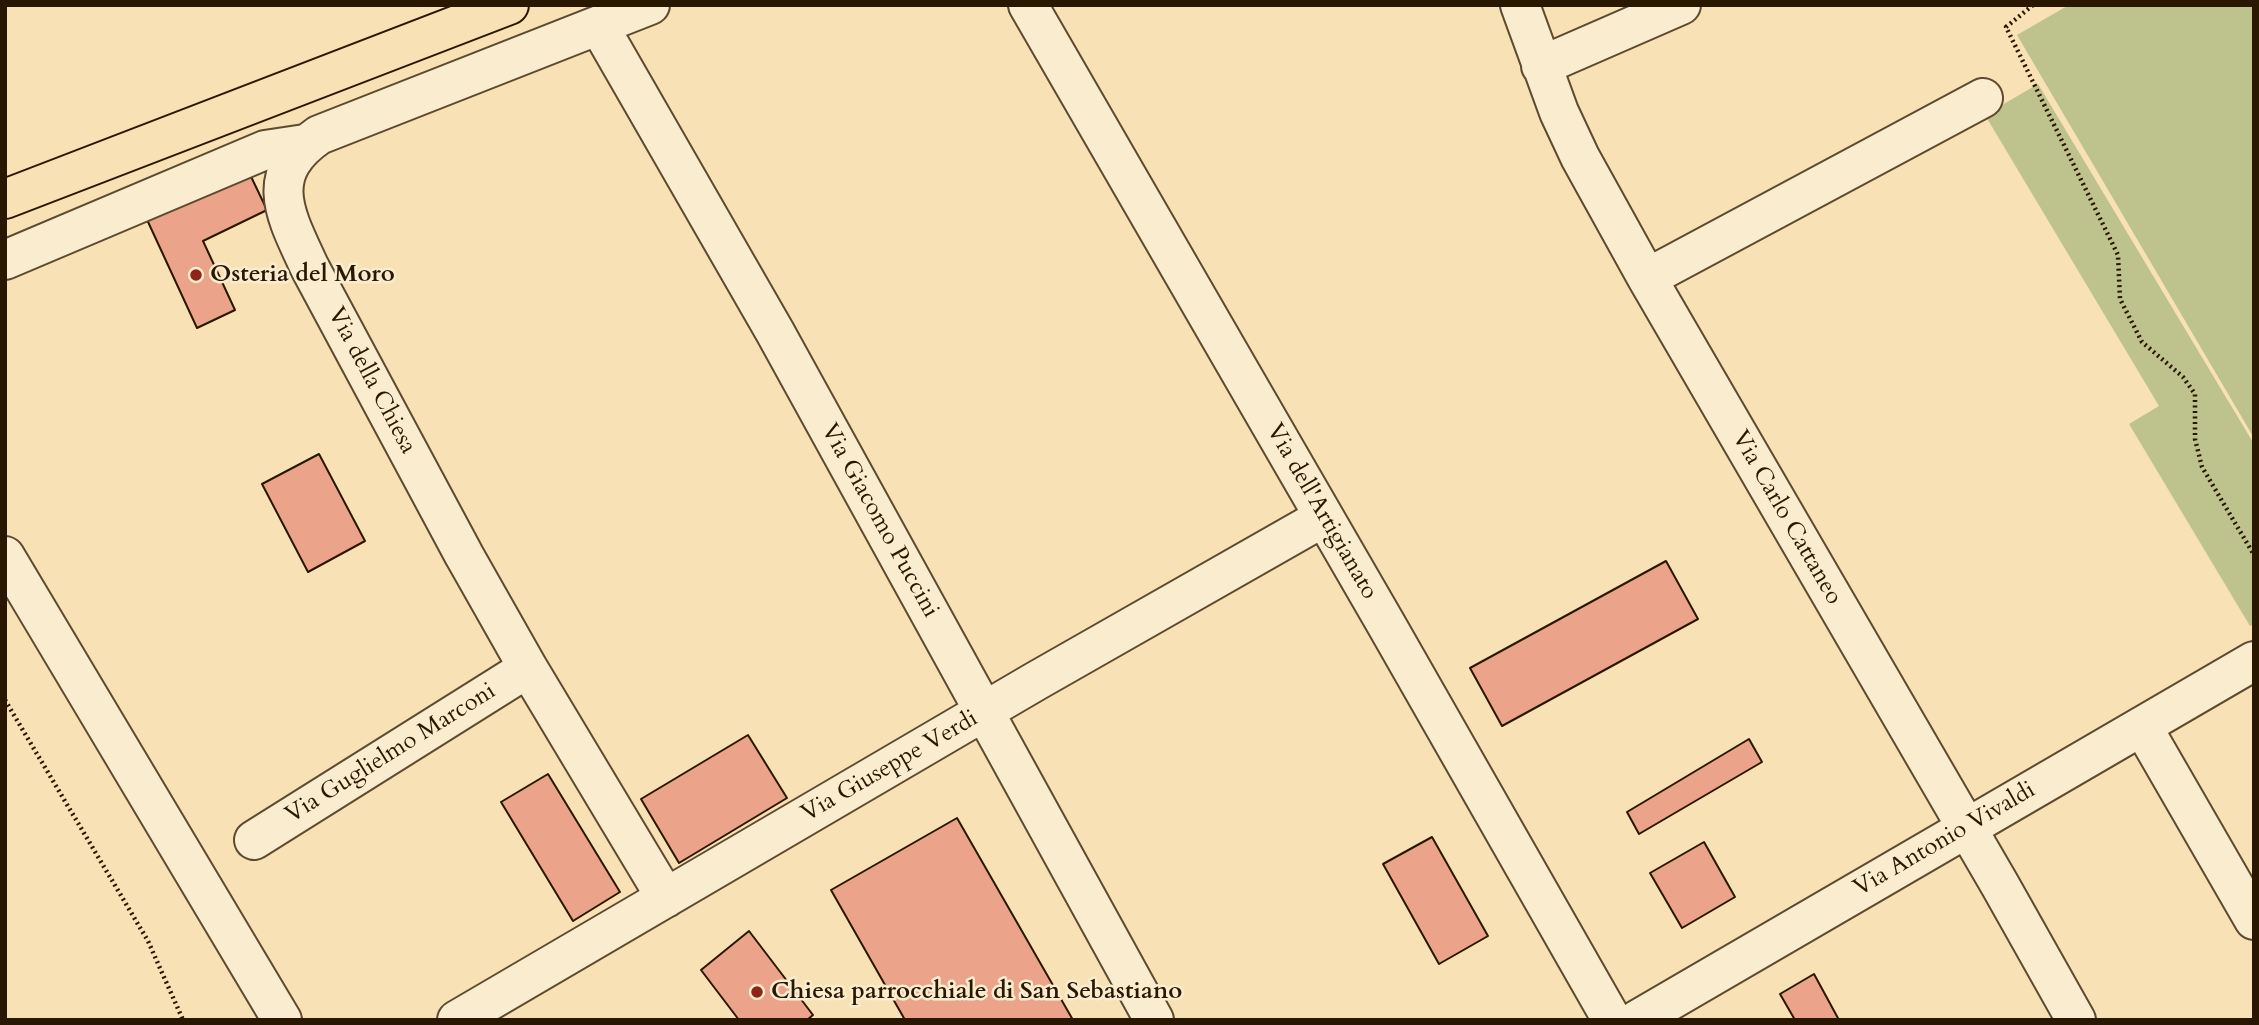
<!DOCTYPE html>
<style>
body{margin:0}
#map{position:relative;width:2259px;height:1025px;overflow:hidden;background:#f7e1b5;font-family:Cardo,serif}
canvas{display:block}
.frame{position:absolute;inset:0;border:7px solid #2a1702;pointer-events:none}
</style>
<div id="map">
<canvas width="2259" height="1025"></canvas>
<div class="frame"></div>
</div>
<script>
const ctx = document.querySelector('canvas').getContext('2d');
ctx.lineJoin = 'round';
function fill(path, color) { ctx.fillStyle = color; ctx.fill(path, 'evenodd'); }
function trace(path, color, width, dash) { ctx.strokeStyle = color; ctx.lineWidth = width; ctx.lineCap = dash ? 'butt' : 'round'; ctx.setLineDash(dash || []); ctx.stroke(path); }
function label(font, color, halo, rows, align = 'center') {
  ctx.font = font + ' Cardo,serif'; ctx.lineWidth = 5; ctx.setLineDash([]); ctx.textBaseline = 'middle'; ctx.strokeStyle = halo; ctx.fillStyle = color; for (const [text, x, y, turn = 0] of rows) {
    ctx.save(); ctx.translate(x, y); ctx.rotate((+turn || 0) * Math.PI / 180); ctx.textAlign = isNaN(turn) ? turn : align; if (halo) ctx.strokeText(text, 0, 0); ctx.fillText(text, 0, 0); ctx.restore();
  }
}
fill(new Path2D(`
 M 2069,5 L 2254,5 L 2254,438 L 2017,35 Z
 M 2038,84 L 2254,444 L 2254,624 L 2250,626 L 2129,424 L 2159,406 L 1985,115 Z`), '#bec28c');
const building = new Path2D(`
 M 245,164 L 267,210 L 203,241 L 235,310 L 197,328 L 143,211 Z
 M 319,454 L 365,541 L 308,572 L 262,484 Z
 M 1666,561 L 1698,619 L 1502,726 L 1470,668 Z
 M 748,735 L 787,798 L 679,863 L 641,799 Z
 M 1749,739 L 1762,762 L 1639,834 L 1627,812 Z
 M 548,774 L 620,892 L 573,921 L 501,802 Z
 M 957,818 L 1073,1020 L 905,1020 L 831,890 Z
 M 1432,837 L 1488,936 L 1439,964 L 1383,864 Z
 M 1704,842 L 1735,897 L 1682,928 L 1650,873 Z
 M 749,931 L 813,1015 L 807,1020 L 739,1020 L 701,970 Z
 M 1814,974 L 1839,1020 L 1795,1020 L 1780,994 Z`);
fill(building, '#eba389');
trace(building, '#2a1702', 2);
const minor = new Path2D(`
 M 650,5 L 319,135 C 261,175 286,216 310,268 L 464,555 L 528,668 L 666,898
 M 1028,5 L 1386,624 L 1612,1020
 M 1520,5 L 1559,112 L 1580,157 L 1647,278 L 2000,885 L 2076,1020
 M 599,26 L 775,332 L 1154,1020
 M 1541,66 L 1681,5
 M 5,260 L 265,150 L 305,144
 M 1647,278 L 1983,98
 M 5,556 L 282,1020
 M 2142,726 L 2254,920
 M 254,840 L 528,668
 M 457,1020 L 1036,681 L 1324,517
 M 1637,1020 L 2254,661`);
const major = new Path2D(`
 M 5,199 L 509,5`);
trace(minor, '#5d4a2f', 42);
trace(major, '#2a1702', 42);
trace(new Path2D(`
 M 2033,5 L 2006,27 L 2118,255 L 2120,299 L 2142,342 L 2183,377 L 2195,394 L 2195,439 L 2202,467 L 2254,555
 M 5,700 L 148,941 L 183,1020`), '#2a1702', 4.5, [2, 3.5]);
trace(minor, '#faeccf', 38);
trace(major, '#f7e1b5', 38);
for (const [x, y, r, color] of [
 [196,275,7,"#8f2418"],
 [757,992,7,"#8f2418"]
]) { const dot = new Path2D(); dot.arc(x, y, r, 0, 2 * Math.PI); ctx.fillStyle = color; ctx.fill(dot); trace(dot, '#faeccf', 2.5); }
label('bold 24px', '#2a1702', '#faeccf', [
 ["Osteria del Moro",210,275],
 ["Chiesa parrocchiale di San Sebastiano",771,992]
], 'left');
label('24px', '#2a1702', '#faeccf', [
 ["Via della Chiesa",371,381,62],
 ["Via dell'Artigianato",1321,512,60],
 ["Via Carlo Cattaneo",1786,518,60],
 ["Via Giacomo Puccini",879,521,61],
 ["Via Guglielmo Marconi",391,754,-32],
 ["Via Giuseppe Verdi",890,767,-30],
 ["Via Antonio Vivaldi",1945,840,-30]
]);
</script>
